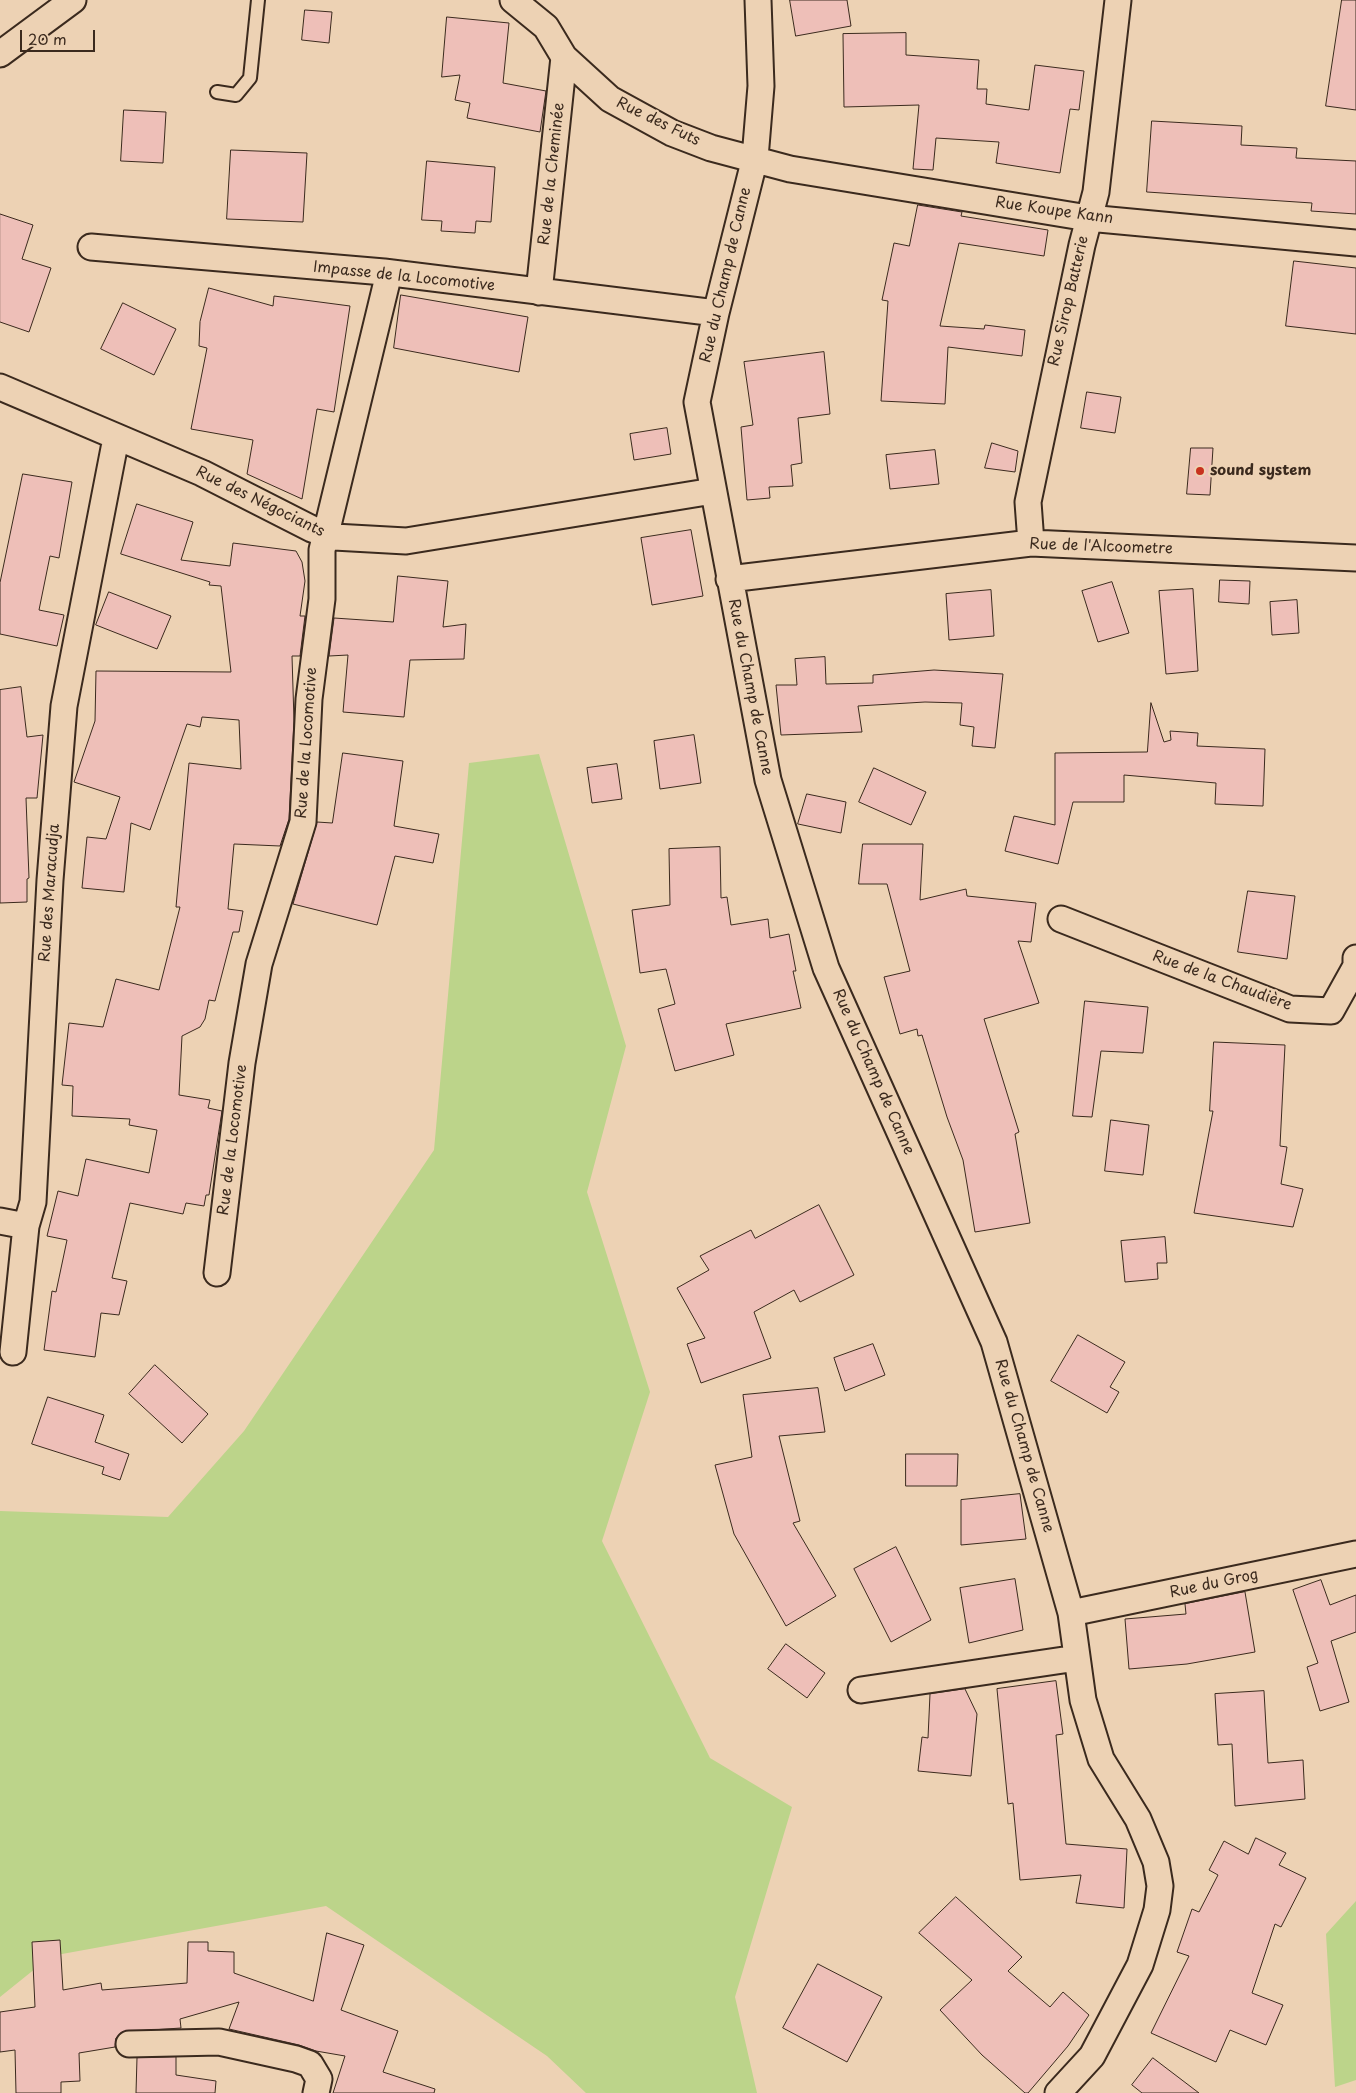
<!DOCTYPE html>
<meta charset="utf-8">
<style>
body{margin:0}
#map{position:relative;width:1356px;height:2093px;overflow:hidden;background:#edd2b4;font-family:"Playpen Sans",sans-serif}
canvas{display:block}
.scale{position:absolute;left:20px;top:30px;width:75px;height:22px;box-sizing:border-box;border:2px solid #3b2a1e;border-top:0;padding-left:6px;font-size:15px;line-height:18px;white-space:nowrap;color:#3b2a1e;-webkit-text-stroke:4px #edd2b4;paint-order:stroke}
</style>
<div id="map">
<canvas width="1356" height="2093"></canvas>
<div class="scale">20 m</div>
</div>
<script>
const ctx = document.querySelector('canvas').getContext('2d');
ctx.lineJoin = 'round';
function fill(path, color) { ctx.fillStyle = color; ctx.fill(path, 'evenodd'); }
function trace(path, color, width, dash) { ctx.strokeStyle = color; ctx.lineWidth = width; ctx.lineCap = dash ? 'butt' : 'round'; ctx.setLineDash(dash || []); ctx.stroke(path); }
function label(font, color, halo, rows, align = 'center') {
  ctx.font = font + ' "Playpen Sans",sans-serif'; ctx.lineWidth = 4.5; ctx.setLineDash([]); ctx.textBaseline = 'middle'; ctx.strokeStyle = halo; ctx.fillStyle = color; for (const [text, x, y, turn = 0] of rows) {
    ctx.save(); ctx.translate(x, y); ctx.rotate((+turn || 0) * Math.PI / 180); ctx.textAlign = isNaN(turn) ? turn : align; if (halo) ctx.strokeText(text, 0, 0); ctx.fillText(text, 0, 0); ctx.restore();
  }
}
fill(new Path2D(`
 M 539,754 L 626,1046 L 587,1192 L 650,1392 L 602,1541 L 710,1758 L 792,1807 L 735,1997 L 757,2093 L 586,2093 L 547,2056 L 326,1906 L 51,1956 L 0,1997 L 0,1511 L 168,1517 L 244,1431 L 434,1150 L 469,763 Z
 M 1356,1901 L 1356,2080 L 1335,2087 L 1326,1934 Z`), '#bcd48a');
const building = new Path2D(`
 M 790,0 L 847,0 L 851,26 L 796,36 Z
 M 1342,0 L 1356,0 L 1356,110 L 1326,106 Z
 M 305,10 L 332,12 L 329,43 L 302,40 Z
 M 447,17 L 509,23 L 503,83 L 546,91 L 540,132 L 467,118 L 470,103 L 455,100 L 460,75 L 442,77 Z
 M 906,33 L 906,55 L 979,60 L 977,89 L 987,89 L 986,104 L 1029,110 L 1035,65 L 1084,71 L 1079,110 L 1070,109 L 1060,173 L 996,163 L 999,142 L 936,138 L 933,170 L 913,169 L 919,105 L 844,107 L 843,34 Z
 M 124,110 L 166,112 L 163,163 L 121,161 Z
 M 1152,121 L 1242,126 L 1241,145 L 1297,148 L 1296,158 L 1356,161 L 1356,214 L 1311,211 L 1312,203 L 1147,192 Z
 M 231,150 L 307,153 L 303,222 L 227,219 Z
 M 427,161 L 495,167 L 491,222 L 476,221 L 475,233 L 441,231 L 442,221 L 422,220 Z
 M 918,205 L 962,212 L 961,216 L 1048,230 L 1044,256 L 959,243 L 940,326 L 984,329 L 985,325 L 1025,330 L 1022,356 L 948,347 L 945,404 L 881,401 L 888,301 L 882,300 L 894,243 L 909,246 Z
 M 0,214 L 33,225 L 22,259 L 51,268 L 29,332 L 0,322 Z
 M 1294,261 L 1356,268 L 1356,334 L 1286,326 Z
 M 209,288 L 273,306 L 274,296 L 350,306 L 334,412 L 317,409 L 302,499 L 247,474 L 253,440 L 191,429 L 207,348 L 199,346 L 200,322 Z
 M 401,295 L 528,317 L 519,372 L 394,348 Z
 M 123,303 L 176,329 L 154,375 L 101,349 Z
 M 824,352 L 830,414 L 798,418 L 802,463 L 791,465 L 793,486 L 769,487 L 770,498 L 747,500 L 741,427 L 753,425 L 744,362 Z
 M 1087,392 L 1121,397 L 1115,433 L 1081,428 Z
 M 667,428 L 671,454 L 634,460 L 630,434 Z
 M 992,443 L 1018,451 L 1015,472 L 985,468 Z
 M 1191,448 L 1213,448 L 1210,495 L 1187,494 Z
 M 935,450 L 939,484 L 890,489 L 886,455 Z
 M 23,474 L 72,482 L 59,558 L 50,556 L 39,610 L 64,615 L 57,646 L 0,634 L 0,583 Z
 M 137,504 L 193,522 L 181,560 L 230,566 L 233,543 L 296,551 L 302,562 L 305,581 L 300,616 L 305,616 L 300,656 L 292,656 L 294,721 L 289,819 L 280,846 L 234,844 L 228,909 L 243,911 L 239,932 L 233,932 L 215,1001 L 209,1000 L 205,1019 L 200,1027 L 182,1036 L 179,1095 L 210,1100 L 208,1108 L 222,1111 L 209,1195 L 206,1195 L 204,1206 L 186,1203 L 183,1214 L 130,1203 L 112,1278 L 127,1281 L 119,1315 L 101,1313 L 95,1357 L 44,1350 L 52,1291 L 56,1292 L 67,1240 L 47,1236 L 58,1191 L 78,1196 L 86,1159 L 149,1173 L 157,1130 L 129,1125 L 130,1119 L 72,1116 L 73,1086 L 62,1085 L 69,1023 L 103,1027 L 116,979 L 159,990 L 180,907 L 176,907 L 189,763 L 241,769 L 239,720 L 202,717 L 200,727 L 187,724 L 150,830 L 131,823 L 124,892 L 82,888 L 87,837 L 106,839 L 120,797 L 74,782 L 95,721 L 96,671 L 231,672 L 221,586 L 209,585 L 210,582 L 121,554 Z
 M 691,530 L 703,596 L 652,605 L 641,538 Z
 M 398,576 L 448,581 L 443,627 L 466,624 L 464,659 L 410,660 L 404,717 L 343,712 L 348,655 L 329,656 L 334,618 L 393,622 Z
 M 1220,580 L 1250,581 L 1249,604 L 1219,602 Z
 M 1112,582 L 1129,633 L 1098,642 L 1082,591 Z
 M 1193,589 L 1198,671 L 1166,674 L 1159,591 Z
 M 991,590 L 994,636 L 949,640 L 946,594 Z
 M 109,592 L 171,616 L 157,649 L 96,625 Z
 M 1297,600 L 1299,633 L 1272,635 L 1270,602 Z
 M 825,657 L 826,684 L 873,683 L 873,675 L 934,670 L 1003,674 L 995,748 L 972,746 L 974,727 L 960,725 L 962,703 L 925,702 L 858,706 L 862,732 L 781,735 L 776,685 L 797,685 L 795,659 Z
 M 21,687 L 27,737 L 43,735 L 37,798 L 26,798 L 29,878 L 27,879 L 27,902 L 0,903 L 0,690 Z
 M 1151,703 L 1164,742 L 1171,740 L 1170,731 L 1198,733 L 1197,746 L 1265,749 L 1263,806 L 1215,804 L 1216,783 L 1124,775 L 1124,802 L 1073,802 L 1058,864 L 1005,851 L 1014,816 L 1055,825 L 1055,753 L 1147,752 Z
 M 694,735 L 701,783 L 660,789 L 654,741 Z
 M 343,753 L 403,761 L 394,826 L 439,834 L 433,863 L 395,856 L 377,925 L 293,904 L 317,822 L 332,823 Z
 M 617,764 L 622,799 L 592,803 L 587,768 Z
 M 874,768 L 926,792 L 911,825 L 859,802 Z
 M 807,794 L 846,802 L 841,833 L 798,824 Z
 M 863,844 L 923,844 L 920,900 L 966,889 L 967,896 L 1036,903 L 1031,942 L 1018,941 L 1039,1003 L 984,1019 L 1019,1132 L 1015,1134 L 1030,1223 L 975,1232 L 963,1160 L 947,1117 L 922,1035 L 918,1036 L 917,1029 L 900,1034 L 884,977 L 910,971 L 887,884 L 859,884 Z
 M 720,847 L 721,898 L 727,897 L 731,925 L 768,919 L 770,938 L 789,934 L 796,971 L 793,971 L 801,1008 L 726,1024 L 734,1055 L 675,1071 L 658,1009 L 675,1004 L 666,969 L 640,973 L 632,910 L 670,905 L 669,849 Z
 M 1248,891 L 1295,896 L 1287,959 L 1238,952 Z
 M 1085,1001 L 1148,1007 L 1143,1053 L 1101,1051 L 1092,1117 L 1073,1116 Z
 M 1214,1042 L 1285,1045 L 1280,1146 L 1287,1147 L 1281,1184 L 1303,1189 L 1293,1227 L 1194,1213 L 1213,1111 L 1210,1111 Z
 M 1111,1120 L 1149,1125 L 1143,1175 L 1105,1171 Z
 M 819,1205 L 854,1275 L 800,1302 L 794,1290 L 754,1312 L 771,1358 L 701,1383 L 687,1344 L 705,1338 L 677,1288 L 709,1270 L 700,1256 L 751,1230 L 755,1238 Z
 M 1165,1237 L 1167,1263 L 1157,1263 L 1158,1279 L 1125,1282 L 1121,1241 Z
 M 1078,1335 L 1125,1362 L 1110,1387 L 1119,1392 L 1107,1413 L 1051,1381 Z
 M 873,1344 L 885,1375 L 845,1391 L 834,1358 Z
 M 155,1365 L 208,1414 L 182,1443 L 129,1394 Z
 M 818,1388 L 825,1432 L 779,1436 L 800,1521 L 793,1523 L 836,1596 L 786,1626 L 734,1534 L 715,1465 L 752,1457 L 743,1395 Z
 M 48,1397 L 104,1415 L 95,1442 L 129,1454 L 120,1480 L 102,1474 L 104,1467 L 32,1444 Z
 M 906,1454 L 958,1454 L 957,1486 L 906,1486 Z
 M 1020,1494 L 1026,1539 L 961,1545 L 961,1500 Z
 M 896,1547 L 931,1620 L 891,1642 L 854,1569 Z
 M 1015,1579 L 1023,1630 L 969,1643 L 960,1588 Z
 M 1321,1580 L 1330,1605 L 1356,1595 L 1356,1632 L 1331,1641 L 1349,1702 L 1320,1711 L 1307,1667 L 1318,1663 L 1293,1590 Z
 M 1245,1592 L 1255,1652 L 1187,1664 L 1129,1669 L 1125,1619 L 1186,1614 L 1185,1604 Z
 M 786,1644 L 825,1673 L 807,1698 L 768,1669 Z
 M 1056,1681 L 1063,1734 L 1056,1735 L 1066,1844 L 1127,1849 L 1124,1908 L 1076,1903 L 1081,1875 L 1020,1880 L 1013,1803 L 1008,1804 L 997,1689 Z
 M 965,1689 L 977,1714 L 971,1776 L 918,1771 L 922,1737 L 928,1738 L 930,1694 Z
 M 1264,1691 L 1268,1763 L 1303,1760 L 1305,1799 L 1235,1806 L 1232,1744 L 1218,1745 L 1215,1694 Z
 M 1256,1838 L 1286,1853 L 1279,1865 L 1306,1878 L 1281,1927 L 1275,1924 L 1252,1993 L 1283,2005 L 1266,2045 L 1230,2030 L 1216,2062 L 1151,2033 L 1189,1956 L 1177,1952 L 1192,1909 L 1199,1912 L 1218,1875 L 1209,1870 L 1224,1841 L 1248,1854 Z
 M 956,1897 L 1022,1957 L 1008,1971 L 1050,2007 L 1063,1992 L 1089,2015 L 1068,2046 L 1028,2093 L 1025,2093 L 982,2055 L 940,2010 L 972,1980 L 919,1933 Z
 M 327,1933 L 364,1945 L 341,2010 L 398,2031 L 383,2072 L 435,2089 L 434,2093 L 333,2093 L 345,2056 L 316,2051 L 299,2045 L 229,2029 L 239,2002 L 180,2019 L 181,2028 L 122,2032 L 116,2038 L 115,2047 L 79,2053 L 80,2081 L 61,2082 L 61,2093 L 16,2093 L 15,2050 L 0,2052 L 0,2012 L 35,2007 L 32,1942 L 60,1940 L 63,1990 L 101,1983 L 102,1990 L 187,1983 L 188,1942 L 208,1942 L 208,1951 L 234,1952 L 234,1973 L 313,2001 Z
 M 818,1964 L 882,1997 L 847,2062 L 783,2028 Z
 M 176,2057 L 176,2075 L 216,2081 L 215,2093 L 136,2093 L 137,2058 Z
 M 1153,2058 L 1199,2093 L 1142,2093 L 1132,2085 Z`);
fill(building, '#eebfb8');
trace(building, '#3b2a1e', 1);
const service = new Path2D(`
 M 217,92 L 236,95 L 250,78 L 258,0`);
const minor = new Path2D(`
 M 513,0 L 546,27 L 564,57 L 610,99 L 672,133 L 711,148 L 790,169 L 1088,218 L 1356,243
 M 758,0 L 761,86 L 755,158 L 716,313 L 697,402 L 768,780 L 826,968 L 994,1342 L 1071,1613 L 1083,1700 L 1101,1759 L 1138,1819 L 1156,1862 L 1160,1886 L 1157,1910 L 1140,1965 L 1092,2056 L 1058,2093
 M 0,54 L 73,0
 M 91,247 L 384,272 L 716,313
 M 539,292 L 564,57
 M 0,387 L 202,473 L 312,529 L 334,537 L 406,541 L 713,491
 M 1031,543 L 1028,502 L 1082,245 L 1096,192 L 1118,0
 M 729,579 L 1031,543 L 1356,558
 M 1061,919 L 1290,1009 L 1331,1011 L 1356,966 L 1356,958
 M 0,1221 L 26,1226
 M 217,1273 L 242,1063 L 259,964 L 303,822 L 309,699 L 322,599 L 322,550 L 389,273
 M 13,1352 L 26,1226 L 33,1202 L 50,880 L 64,706 L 116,438
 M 1071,1613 L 1356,1554
 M 861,1690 L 1077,1658
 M 129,2044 L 219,2042 L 296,2059 L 310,2064 L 319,2079 L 316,2093`);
trace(service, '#3b2a1e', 16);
trace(minor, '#3b2a1e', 29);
trace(service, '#edd2b4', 12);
trace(minor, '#edd2b4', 25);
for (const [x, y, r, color] of [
 [1200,471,5,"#c8321e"]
]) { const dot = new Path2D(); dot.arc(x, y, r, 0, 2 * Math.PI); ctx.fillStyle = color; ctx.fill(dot); trace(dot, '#edd2b4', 2); }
label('15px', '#3b2a1e', '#edd2b4', [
 ["Rue des Futs",658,122,26],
 ["Rue de la Cheminée",552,174,-84],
 ["Rue Koupe Kann",1054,211,8],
 ["Rue du Champ de Canne",726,275,-77],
 ["Impasse de la Locomotive",404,277,6],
 ["Rue Sirop Batterie",1069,301,-77],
 ["Rue des Négociants",260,502,26],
 ["Rue de l'Alcoometre",1101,547,2],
 ["Rue du Champ de Canne",750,687,79],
 ["Rue de la Locomotive",307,743,-86],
 ["Rue des Maracudja",50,893,-86],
 ["Rue de la Chaudière",1222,981,20],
 ["Rue du Champ de Canne",873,1072,66],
 ["Rue de la Locomotive",233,1140,-83],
 ["Rue du Champ de Canne",1024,1446,74],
 ["Rue du Grog",1214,1584,-12]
]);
label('bold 15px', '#3b2a1e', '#edd2b4', [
 ["sound system",1210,471]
], 'left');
</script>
